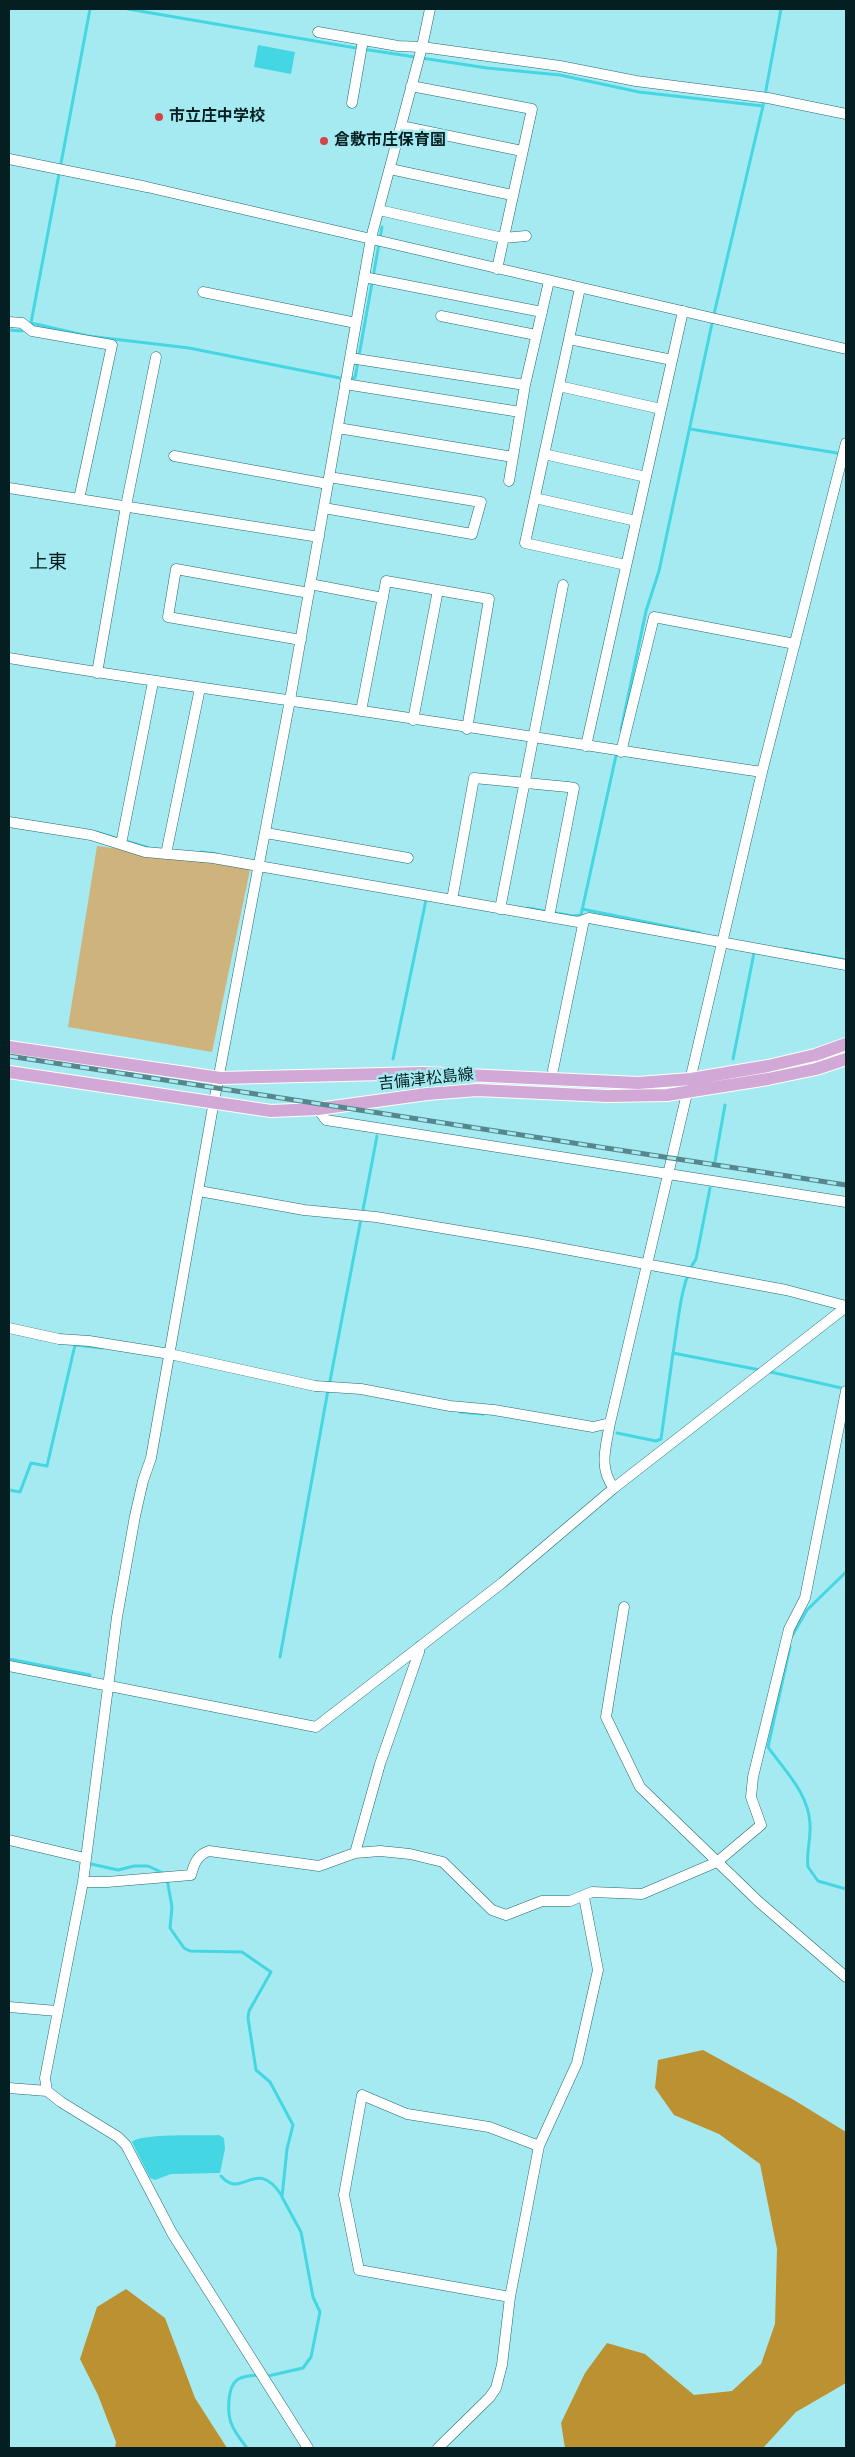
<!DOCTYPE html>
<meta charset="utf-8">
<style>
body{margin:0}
#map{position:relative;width:855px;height:2457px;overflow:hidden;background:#a6eaf1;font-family:Roboto,sans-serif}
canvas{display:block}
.frame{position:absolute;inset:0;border:10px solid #031f22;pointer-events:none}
</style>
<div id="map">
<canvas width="855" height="2457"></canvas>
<div class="frame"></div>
</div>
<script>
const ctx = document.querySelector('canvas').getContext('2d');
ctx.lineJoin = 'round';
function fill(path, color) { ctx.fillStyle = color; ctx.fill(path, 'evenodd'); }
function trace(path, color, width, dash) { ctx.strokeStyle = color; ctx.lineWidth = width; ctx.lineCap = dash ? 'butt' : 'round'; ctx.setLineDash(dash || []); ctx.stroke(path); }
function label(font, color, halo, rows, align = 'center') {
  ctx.font = font + ' Roboto,"Noto Sans JP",sans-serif'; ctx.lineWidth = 5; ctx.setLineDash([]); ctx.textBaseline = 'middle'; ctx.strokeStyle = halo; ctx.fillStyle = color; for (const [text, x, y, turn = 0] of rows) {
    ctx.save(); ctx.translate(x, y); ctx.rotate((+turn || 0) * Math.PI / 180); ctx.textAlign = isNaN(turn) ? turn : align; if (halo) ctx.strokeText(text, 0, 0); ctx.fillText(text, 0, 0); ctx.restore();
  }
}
fill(new Path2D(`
 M 97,846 L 251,865 L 212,1052 L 68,1027 Z`), '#cfb37d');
fill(new Path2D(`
 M 703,2050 L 794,2100 L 846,2132 L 846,2383 L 796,2412 L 763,2448 L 565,2448 L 561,2423 L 585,2373 L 607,2343 L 645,2354 L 694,2395 L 732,2391 L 761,2364 L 775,2324 L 777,2249 L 760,2164 L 719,2134 L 674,2115 L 655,2088 L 658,2060 Z
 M 126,2289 L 165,2318 L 195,2398 L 227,2448 L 115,2448 L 116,2442 L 98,2395 L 80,2359 L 97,2307 Z`), '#bc9131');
fill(new Path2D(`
 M 258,45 L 295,52 L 291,74 L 254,67 Z
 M 219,2135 L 224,2138 L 225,2149 L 220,2173 L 171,2174 L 155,2180 L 150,2178 L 132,2142 C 141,2133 202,2136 219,2135 Z`), '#44d6e3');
trace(new Path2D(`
 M 128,9 L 356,48 L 487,68 L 560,75 L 639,92 L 763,106
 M 31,323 L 88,336 L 189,348 L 340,378
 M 9,330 L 22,331 L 31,323 L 90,9
 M 352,378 L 355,378 L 382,227
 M 690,429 L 837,453
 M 621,730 L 646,611 L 659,571 L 714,314 L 763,106 L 781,9
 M 96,832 L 149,848
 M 201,852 L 217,854
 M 528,908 L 573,916 L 581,915 L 617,751
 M 582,909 L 700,933
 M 785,949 L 846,960
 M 393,1059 L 426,900
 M 733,1059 L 754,953
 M 387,1090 L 389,1081
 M 715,1161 L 725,1105
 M 710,1188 L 696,1259 C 680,1281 678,1326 673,1353 L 760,1370
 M 363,1210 L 377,1136
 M 766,1371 L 846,1389
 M 330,1381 L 361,1219
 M 460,1412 L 483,1414
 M 617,1433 L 656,1441 L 661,1439 L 673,1353
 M 9,1490 L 20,1492 L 31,1463 L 47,1466 L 75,1345 L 103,1348
 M 792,1636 L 807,1610 L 846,1572
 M 790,1647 L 768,1747 C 785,1771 809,1794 810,1824 C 811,1839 806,1853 808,1867 L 818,1881 L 846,1889
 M 280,1657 L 328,1390
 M 9,1659 L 90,1675
 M 91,1864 L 118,1870 L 134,1866 L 148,1866 L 163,1873 L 167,1879 L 172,1907 L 170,1928 L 184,1948 L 190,1951 L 242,1952 L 271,1972 L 249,2011 L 248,2018 L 256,2070 L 270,2082 L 293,2125 L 287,2149 L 282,2197 L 301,2232 L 313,2297 L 320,2312 L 311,2357 L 303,2368 L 268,2376
 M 221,2176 C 242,2201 256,2155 282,2196
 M 247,2448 C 242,2441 235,2433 232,2425 C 227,2415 227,2387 237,2380 C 242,2376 251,2376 257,2375`), '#44d6e3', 3);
const minor = new Path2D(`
 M 318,32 L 398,46 L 422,47 L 560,66 L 636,81 L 768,98 L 846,114
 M 411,86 L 532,109 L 497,269
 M 352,103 L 363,40
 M 401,126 L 522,151
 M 9,159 L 147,187 L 846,349
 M 390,169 L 512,195
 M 379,210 L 503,238 L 526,236
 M 364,277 L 542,312
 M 580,288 L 525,543 L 626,565
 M 203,292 L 356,323
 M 441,316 L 536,335
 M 9,322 L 22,323 L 32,331 L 112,345 L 79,499
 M 569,339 L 672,360
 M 350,358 L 525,385
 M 345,384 L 520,412
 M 559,386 L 661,409
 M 338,428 L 513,457
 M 544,454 L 646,477
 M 174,456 L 328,484
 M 509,481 L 525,385 L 549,281
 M 9,488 L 319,537
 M 535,498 L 636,521
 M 324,508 L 472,534 L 481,502 L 329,477
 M 310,584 L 383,598
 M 301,640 L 168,617 L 176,569 L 309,593
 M 9,658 C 103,674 198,687 293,701 C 450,723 606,749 762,772
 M 97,673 L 126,506 L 156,357
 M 361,711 L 386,581 L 489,599 L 467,729
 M 413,720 L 438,590
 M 586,746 L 683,311
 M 621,752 L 654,617 L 795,644
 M 9,822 L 91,835 L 145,852 L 213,858 L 578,922 L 589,918 L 846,965
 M 266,833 L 408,858
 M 121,844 L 153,682
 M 166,854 L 200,688
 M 452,900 L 474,778 L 568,787 L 574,788 L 549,917
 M 500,909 L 563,585
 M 553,1070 L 584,920
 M 318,1109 L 326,1120 L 846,1202
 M 199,1191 L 304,1210 L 376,1217 L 532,1243 L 786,1290 L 846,1306
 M 9,1328 L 59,1339 L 89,1341 L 170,1354 L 315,1386 L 361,1389 L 450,1406 L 494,1410 L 593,1427 L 610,1423
 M 614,1488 C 598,1468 606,1447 610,1423 L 762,772 L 846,443
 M 624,1607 L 606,1717 L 640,1787 L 759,1902 L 846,1977
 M 9,1666 L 316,1727 L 502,1583 L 614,1488 L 846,1307
 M 9,1840 L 85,1858
 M 355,1853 L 380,1764 L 419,1652 L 420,1646
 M 83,1882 L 107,1882 L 191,1875 C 194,1864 197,1855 209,1851 L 319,1866 L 355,1853 L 380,1851 L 410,1854 L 443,1862 L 492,1910 L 506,1915 L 542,1901 L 570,1901 L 592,1892 L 642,1894 L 717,1862 L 761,1825 L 751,1797 L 753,1777 L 789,1629 L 805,1598 L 846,1391
 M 9,2007 L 57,2011
 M 9,2088 L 47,2091 L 61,2102 L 118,2137 L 126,2145 L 172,2233 L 308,2448
 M 47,2091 L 45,2078 L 83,1882 L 117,1617 L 135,1516 L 143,1481 L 151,1458 L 212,1112 L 290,700 L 371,238 L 422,47 L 430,9
 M 510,2297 L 359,2270 L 344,2195 L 362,2095 L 407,2114 L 489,2127 L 539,2146
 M 438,2448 L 490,2397 L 496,2388 L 502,2365 L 510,2297 L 539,2146 L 577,2063 L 598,1970 L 584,1897`);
const major = new Path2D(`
 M 9,1047 L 220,1078 L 423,1073 L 638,1083 L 691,1079 L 768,1066 L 815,1055 L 846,1044
 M 9,1072 L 271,1111 L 318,1109 L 427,1094 L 477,1090 L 607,1096 L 667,1095 L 768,1079 L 816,1069 L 846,1059`);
trace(minor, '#246970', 11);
trace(major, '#fff', 14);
trace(minor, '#fff', 10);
trace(major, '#d2a8d6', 12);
const rail = new Path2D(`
 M 9,1056 L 846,1185`);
trace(rail, '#56878c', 5);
trace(rail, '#a6eaf1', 3, [9]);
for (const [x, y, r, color] of [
 [159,117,5,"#d44446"],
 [324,141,5,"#d44446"]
]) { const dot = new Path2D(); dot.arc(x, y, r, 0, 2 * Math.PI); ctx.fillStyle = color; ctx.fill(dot); trace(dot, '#a6eaf1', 2); }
label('bold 16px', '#031f22', '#a6eaf1', [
 ["市立庄中学校",169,117],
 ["倉敷市庄保育園",334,141]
], 'left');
label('16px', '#031f22', '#a6eaf1', [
 ["吉備津松島線",426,1080,-6]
]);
label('19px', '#031f22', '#a6eaf1', [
 ["上東",48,563]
]);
</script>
